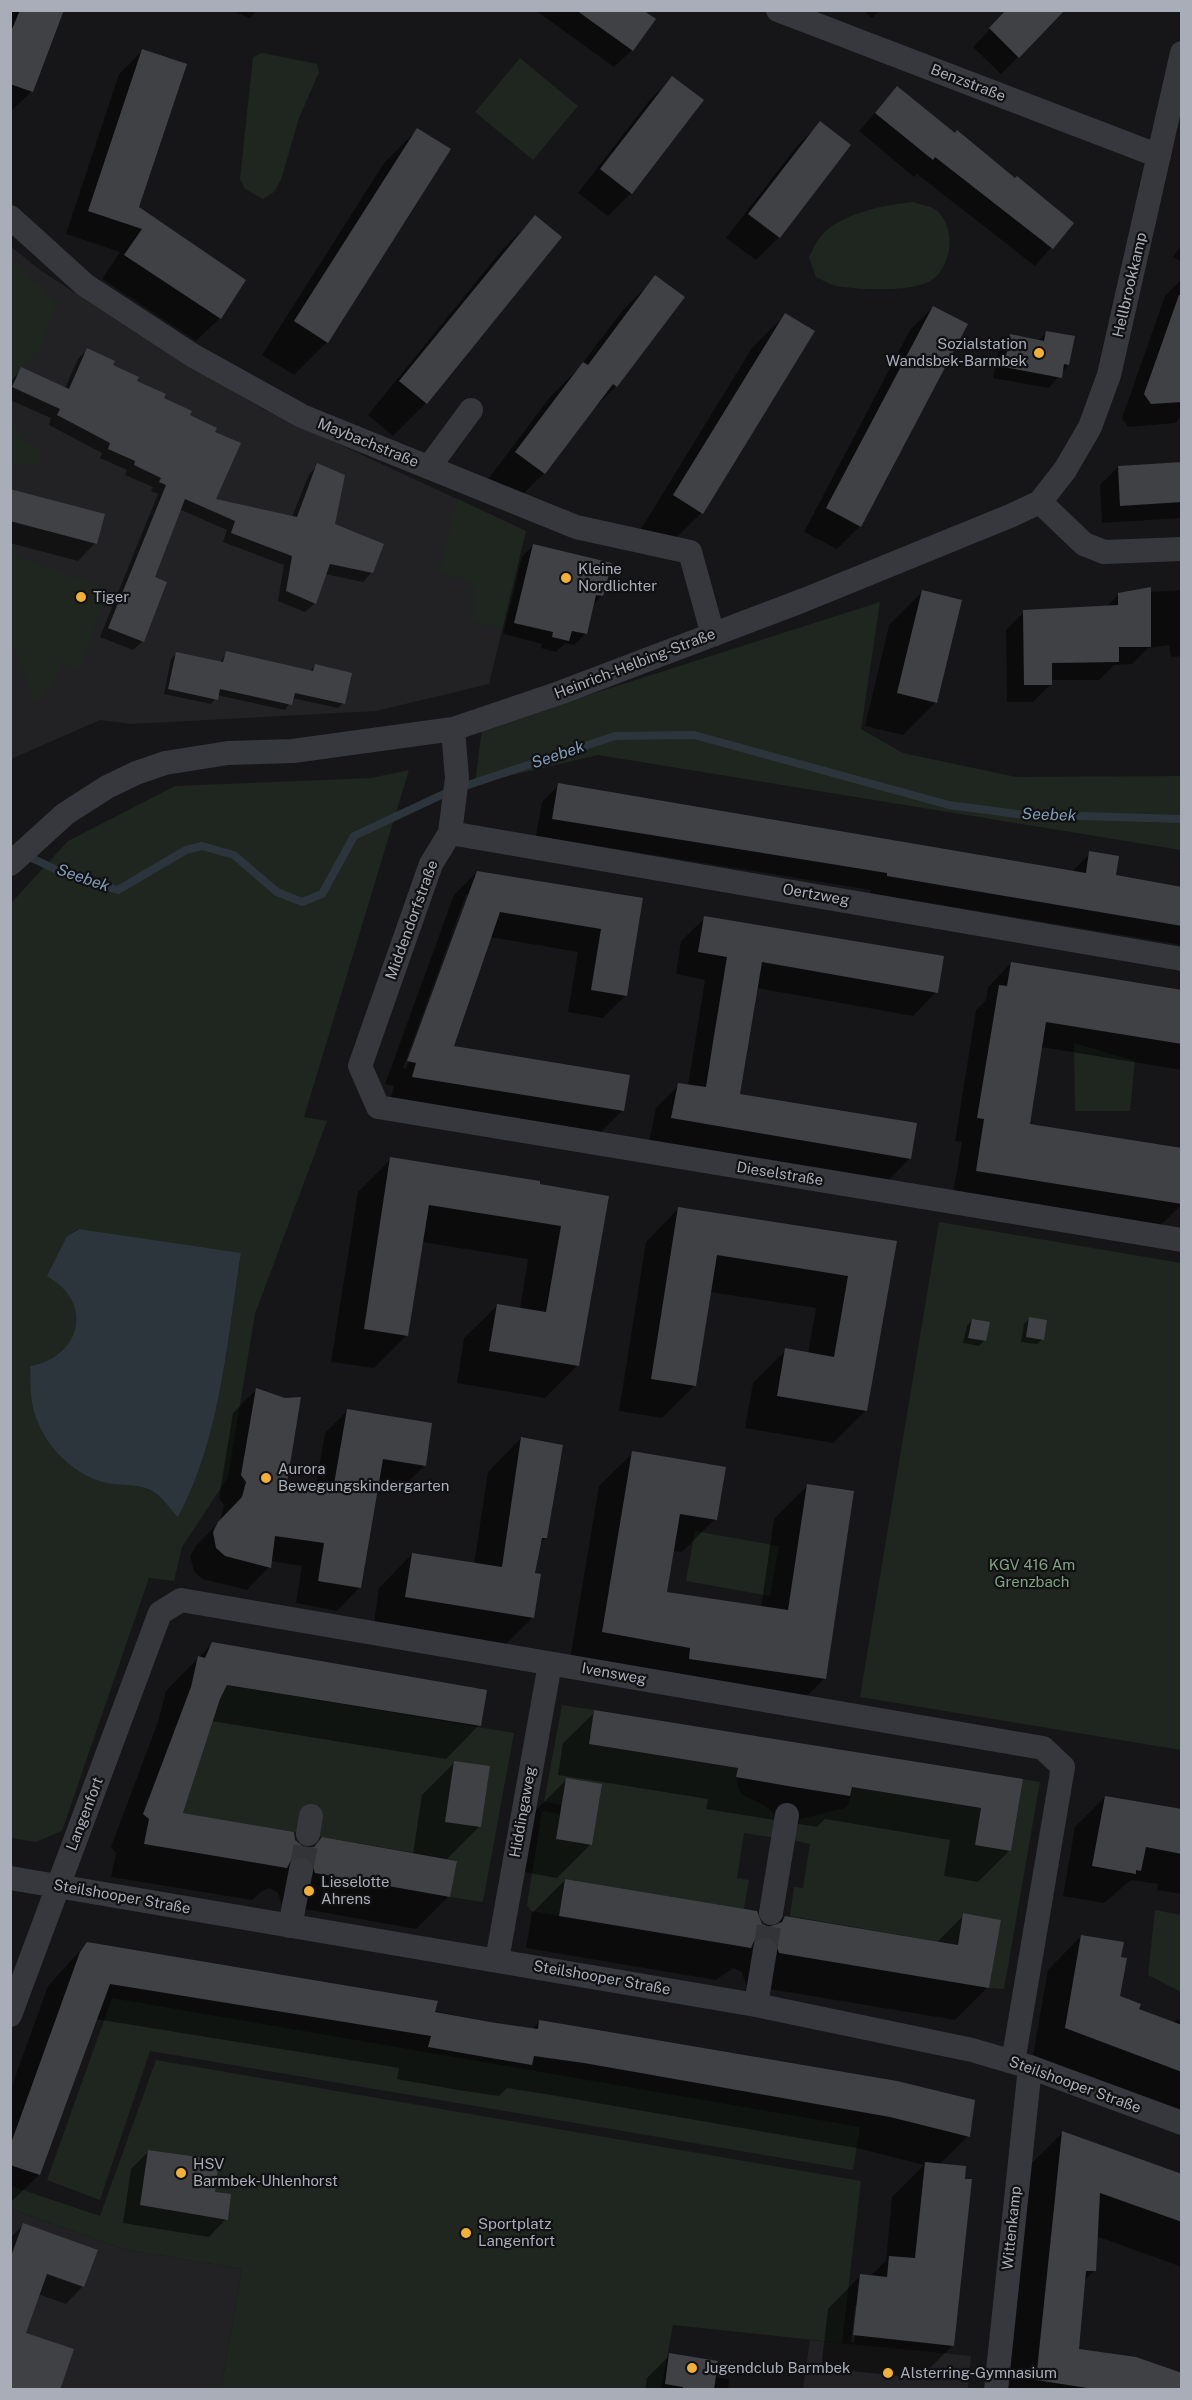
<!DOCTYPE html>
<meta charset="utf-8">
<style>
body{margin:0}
#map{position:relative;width:1192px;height:2400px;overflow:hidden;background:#161618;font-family:"Public Sans",sans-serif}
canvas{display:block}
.frame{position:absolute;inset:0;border:12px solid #a8adb8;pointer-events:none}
</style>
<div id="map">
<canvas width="1192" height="2400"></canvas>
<div class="frame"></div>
</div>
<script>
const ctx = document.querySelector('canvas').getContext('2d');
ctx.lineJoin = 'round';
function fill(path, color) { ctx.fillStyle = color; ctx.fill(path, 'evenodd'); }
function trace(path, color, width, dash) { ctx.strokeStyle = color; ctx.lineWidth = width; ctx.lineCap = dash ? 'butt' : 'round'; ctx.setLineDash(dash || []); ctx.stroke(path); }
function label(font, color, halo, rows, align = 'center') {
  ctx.font = font + ' "Public Sans",sans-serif'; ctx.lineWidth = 4.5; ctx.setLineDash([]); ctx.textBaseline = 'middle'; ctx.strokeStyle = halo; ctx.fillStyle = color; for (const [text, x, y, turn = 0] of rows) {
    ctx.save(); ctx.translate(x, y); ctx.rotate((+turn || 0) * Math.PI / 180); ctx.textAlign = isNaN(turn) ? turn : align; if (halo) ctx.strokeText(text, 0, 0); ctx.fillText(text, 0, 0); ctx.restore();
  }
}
fill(new Path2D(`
 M 10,246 L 40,270 L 140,335 L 263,409 L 526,531 L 489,684 L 376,711 L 132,724 L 100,720 L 11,759 Z
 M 11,2209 L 124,2249 L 242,2269 L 221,2389 L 11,2390 Z
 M 810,2340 L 971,2356 L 968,2389 L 803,2389 Z`), '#222225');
fill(new Path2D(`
 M 262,53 L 317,64 L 319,72 L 299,118 L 281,180 L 274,192 L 263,199 L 245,189 L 240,179 L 253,57 Z
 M 520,58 L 578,106 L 533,160 L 475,112 Z
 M 914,202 C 920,205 931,206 936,210 C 956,226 953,264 933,279 C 914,293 861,290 837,286 C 830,285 823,280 816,277 L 809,257 C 813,250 816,241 821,236 C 839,214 887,204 914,202 Z
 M 11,260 L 57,303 L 38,352 L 21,367 L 11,394 Z
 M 11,421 L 26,442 L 40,449 L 40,464 L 11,465 Z
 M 458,499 L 526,531 L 502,629 L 474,621 L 474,582 L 439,572 Z
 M 11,543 L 18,545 L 15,556 L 109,589 L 79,669 L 61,661 L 54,682 L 35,703 L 15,648 L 11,650 Z
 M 880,602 L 861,729 L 903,753 L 1016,777 L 1181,776 L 1181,850 L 598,755 L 475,784 L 482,729 Z
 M 409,770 L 304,1117 L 327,1121 L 255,1314 L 228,1477 L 182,1547 L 174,1581 L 149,1578 L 62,1831 L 36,1842 L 11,1838 L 11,903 L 68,841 L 175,786 L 371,778 ZM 78,1229 L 241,1254 C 227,1341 221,1437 178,1516 L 154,1492 L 137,1485 L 105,1482 L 70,1465 L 30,1366 C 76,1358 93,1315 58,1282 L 67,1236 Z
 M 1074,1043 L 1135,1061 L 1130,1111 L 1075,1111 Z
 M 939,1222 L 1181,1263 L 1181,1750 L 860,1697 Z
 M 695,1531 L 779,1546 L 770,1596 L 686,1581 Z
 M 227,1685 L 514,1733 L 483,1902 L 450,1897 L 456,1860 L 183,1813 L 220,1699 Z
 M 562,1705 L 594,1710 L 589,1744 L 738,1768 C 731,1806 758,1793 775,1815 L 775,1838 L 744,1833 L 737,1878 L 749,1880 L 744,1909 L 565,1879 L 559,1916 L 531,1911 L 527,1905 L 542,1811 L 560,1814 L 556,1839 L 592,1845 L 562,1805 L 544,1802 Z
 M 1023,1779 L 1040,1782 L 1004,1989 L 989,1988 L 1000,1920 L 963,1913 L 958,1945 L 790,1916 L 794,1887 L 803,1888 L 810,1844 L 793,1840 L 800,1819 L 845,1808 L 849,1803 L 852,1787 L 981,1808 L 975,1845 L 1011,1851 Z
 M 1155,1910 L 1181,1915 L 1181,1992 L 1148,1975 Z
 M 112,1998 L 860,2127 L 853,2170 L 150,2051 L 100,2200 L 47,2180 Z
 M 156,2060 L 861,2181 L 842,2343 L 673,2325 L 661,2390 L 221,2389 L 242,2269 L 124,2249 L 11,2209 L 11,2186 L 100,2216 Z`), '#1e261f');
fill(new Path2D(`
 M 79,1229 L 241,1253 C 227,1341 221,1437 178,1517 C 170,1509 161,1496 152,1491 C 137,1483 123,1486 107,1483 C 70,1475 38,1439 32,1402 C 30,1391 31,1378 30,1366 C 82,1357 94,1302 47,1276 L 67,1236 Z`), '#2c353c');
fill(new Path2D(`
 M 10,10 L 63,10 L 31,92 L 10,112 Z
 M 230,10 L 257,10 L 250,18 Z
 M 535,10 L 641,10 L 632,50 L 614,67 Z
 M 863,10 L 880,10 L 872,18 Z
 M 1008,10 L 1018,57 L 1001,74 L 973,47 Z
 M 142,51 L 138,208 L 220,318 L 196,341 L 102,279 L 120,252 L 66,234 L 119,74 Z
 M 672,78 L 631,193 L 608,216 L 578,193 L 649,101 Z
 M 897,88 L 955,135 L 1072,223 L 1035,266 L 917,174 L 914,177 L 859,131 Z
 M 820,123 L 849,145 L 779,237 L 756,260 L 726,238 L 797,146 Z
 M 417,130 L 327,342 L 294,375 L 262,355 L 384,163 Z
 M 535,217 L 426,403 L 393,436 L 368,415 L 502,250 Z
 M 1182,244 L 1182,262 L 1173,257 Z
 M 656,277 L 616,386 L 589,414 L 544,473 L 511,506 L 483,486 L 550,397 L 578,369 L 623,310 Z
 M 1182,279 L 1182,416 L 1175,423 L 1128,427 L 1122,418 L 1165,296 Z
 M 933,307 L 860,526 L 837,549 L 804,532 L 910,330 Z
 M 785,315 L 701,513 L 668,546 L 641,529 L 752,348 Z
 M 1047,332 L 1068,365 L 1049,388 L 993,378 L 999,347 L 1010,336 L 1038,341 Z
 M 87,350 L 213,432 L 214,500 L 292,517 L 309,474 L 318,465 L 333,525 L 372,572 L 363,582 L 325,574 L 315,603 L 305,612 L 278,601 L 284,565 L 223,542 L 227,530 L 179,509 L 153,578 L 143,641 L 133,650 L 100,637 L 158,494 L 151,491 L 153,487 L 125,475 L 127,470 L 100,458 L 102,453 L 49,425 L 51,418 L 10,400 L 10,382 L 22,369 L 65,388 L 78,359 Z
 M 1182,463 L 1182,518 L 1102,523 L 1100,485 L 1118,467 Z
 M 10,491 L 95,543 L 78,561 L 10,543 Z
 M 533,545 L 602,596 L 592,605 L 585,634 L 574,645 L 565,643 L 556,652 L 541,648 L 542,644 L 503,634 L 522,557 Z
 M 1182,590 L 1182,656 L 1171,657 L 1169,645 L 1148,648 L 1132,664 L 1114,665 L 1099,680 L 1051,680 L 1051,684 L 1033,702 L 1007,702 L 1006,630 L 1024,612 L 1106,607 L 1119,594 Z
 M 922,592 L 936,702 L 903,735 L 865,726 L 889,625 Z
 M 177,653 L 220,663 L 226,653 L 309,672 L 315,666 L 343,703 L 338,708 L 292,698 L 285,710 L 217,695 L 211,704 L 164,694 L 171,659 Z
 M 559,785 L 1072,872 L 1090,853 L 1114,877 L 1182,888 L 1182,945 L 870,893 L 871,890 L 536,836 L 542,802 Z
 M 477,872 L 642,899 L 626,995 L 603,1018 L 568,1012 L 578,952 L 490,937 L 452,1048 L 623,1110 L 600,1133 L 390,1100 L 394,1086 L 385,1084 L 454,895 ZM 466,895 L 469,895 L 406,1069 L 403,1068 Z
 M 705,918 L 936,992 L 913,1016 L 757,988 L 739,1095 L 910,1158 L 887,1182 L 649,1141 L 656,1108 L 679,1085 L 688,1086 L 705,980 L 676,974 L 681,941 Z
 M 1011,963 L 1182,991 L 1182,1070 L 1041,1047 L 1028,1125 L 1182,1150 L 1182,1204 L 1159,1227 L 953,1194 L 962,1142 L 955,1141 L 976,1010 L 986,1000 L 988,987 Z
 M 391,1159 L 607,1197 L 578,1365 L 545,1398 L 457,1383 L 464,1338 L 498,1305 L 520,1309 L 528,1259 L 422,1242 L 407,1335 L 374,1368 L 331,1362 L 358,1192 Z
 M 679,1208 L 895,1242 L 866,1410 L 833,1443 L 745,1428 L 753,1383 L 786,1350 L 808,1354 L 816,1308 L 709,1292 L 695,1385 L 662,1418 L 619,1411 L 646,1242 Z
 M 1030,1318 L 1043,1339 L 1037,1344 L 1021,1342 L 1024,1324 Z
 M 972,1320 L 985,1340 L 979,1346 L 963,1343 L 967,1326 Z
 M 256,1390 L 285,1484 L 315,1489 L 325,1433 L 348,1410 L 425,1465 L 402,1488 L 377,1484 L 359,1588 L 337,1611 L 296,1603 L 302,1566 L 270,1561 L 269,1567 L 247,1590 L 202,1579 L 194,1571 L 190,1556 L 195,1547 L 220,1521 L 224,1505 L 219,1498 L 233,1413 Z
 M 521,1438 L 546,1537 L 540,1544 L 533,1574 L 533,1617 L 500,1650 L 373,1630 L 379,1588 L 412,1554 L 474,1564 L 488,1472 Z
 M 633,1453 L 715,1519 L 682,1552 L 672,1551 L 665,1593 L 761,1608 L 774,1519 L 807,1486 L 825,1678 L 792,1711 L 569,1665 L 599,1486 Z
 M 212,1644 L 479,1725 L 446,1759 L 211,1721 L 181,1814 L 294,1840 L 305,1849 L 312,1849 L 322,1838 L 413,1854 L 422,1795 L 455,1762 L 480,1826 L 446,1860 L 449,1896 L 416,1929 L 282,1905 L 278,1893 L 269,1888 L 262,1891 L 252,1900 L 111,1877 L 116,1853 L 111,1847 L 158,1722 L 166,1691 Z
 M 595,1712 L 1021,1780 L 1010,1850 L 978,1882 L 944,1876 L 950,1840 L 825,1819 L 817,1827 L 762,1818 L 706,1809 L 708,1799 L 558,1775 L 563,1743 Z
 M 566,1780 L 591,1844 L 557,1878 L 524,1872 L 533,1813 Z
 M 1105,1797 L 1182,1810 L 1182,1894 L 1157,1890 L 1158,1884 L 1131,1880 L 1104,1903 L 1063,1896 L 1075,1827 Z
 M 565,1880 L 769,1929 L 785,1917 L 936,1943 L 964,1915 L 988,1987 L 955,2020 L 746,1985 L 742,1972 L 733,1968 L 716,1980 L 526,1948 L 532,1913 Z
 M 1081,1936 L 1120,1958 L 1119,1997 L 1137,2010 L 1173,2023 L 1177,2019 L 1182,2021 L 1182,2117 L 1032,2061 L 1048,1970 Z
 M 87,1943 L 531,2030 L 540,2021 L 968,2136 L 939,2165 L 953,2345 L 920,2378 L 821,2368 L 828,2309 L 861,2275 L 870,2276 L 886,2261 L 892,2197 L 924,2165 L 857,2148 L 551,2095 L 507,2088 L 499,2096 L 458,2090 L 397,2079 L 399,2068 L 95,2019 L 39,2175 L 10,2203 L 10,2091 L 48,1986 ZM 859,2303 L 854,2343 L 851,2342 L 855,2306 Z
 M 1062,2133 L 1182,2177 L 1182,2267 L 1096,2236 L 1094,2271 L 1083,2282 L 1077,2350 L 1182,2390 L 1006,2390 L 1029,2166 Z
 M 148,2152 L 213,2193 L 226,2219 L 209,2237 L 123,2223 L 131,2169 Z
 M 23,2225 L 83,2286 L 66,2304 L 38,2294 L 24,2333 L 10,2390 L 10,2238 Z
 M 670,2355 L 714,2377 L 729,2379 L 728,2390 L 645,2390 L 647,2378 Z`), '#0007');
trace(new Path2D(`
 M 25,855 L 72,877 L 118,890 L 186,850 L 202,846 L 234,855 L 277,892 L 302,902 L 322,894 L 354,836 L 450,791 L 615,736 L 694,735 L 949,805 L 1017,814 L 1182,819`), '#2c353c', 8);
fill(new Path2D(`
 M 20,10 L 64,10 L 33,92 L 10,84 L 10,34 Z
 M 576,10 L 643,10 L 656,19 L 633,51 Z
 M 1006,10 L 1065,10 L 1019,58 L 989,28 Z
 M 142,49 L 187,64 L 139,207 L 246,280 L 221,319 L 124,255 L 142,229 L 88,211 Z
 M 672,76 L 704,100 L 632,194 L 600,169 Z
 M 897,86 L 955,133 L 957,130 L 1015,178 L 1017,176 L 1074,223 L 1053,249 L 935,157 L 933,160 L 875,113 Z
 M 820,121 L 851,145 L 780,238 L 748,214 Z
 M 417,128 L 451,149 L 328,343 L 294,321 Z
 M 535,215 L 562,237 L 427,404 L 399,381 Z
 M 655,275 L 685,297 L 617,387 L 613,384 L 545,474 L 515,452 L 583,362 L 588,365 Z
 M 1179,295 L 1182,296 L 1182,402 L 1151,404 L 1144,394 Z
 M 933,306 L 968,324 L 861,527 L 826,508 Z
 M 785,313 L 815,331 L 703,514 L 673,495 Z
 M 1046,331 L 1075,336 L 1069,365 L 1064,364 L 1062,378 L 1004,367 L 1010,334 L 1044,341 Z
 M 87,348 L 115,361 L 113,365 L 139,377 L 137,381 L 166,394 L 164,398 L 192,411 L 190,415 L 217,428 L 215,432 L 241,443 L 216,499 L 297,517 L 317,463 L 345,475 L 335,524 L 384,544 L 373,573 L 330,564 L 316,604 L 286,591 L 292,556 L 231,533 L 235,521 L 185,499 L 155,577 L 167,582 L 144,642 L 108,628 L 166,485 L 159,482 L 161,478 L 134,465 L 135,461 L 108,449 L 110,443 L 57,415 L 60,409 L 12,387 L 21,367 L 69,389 Z
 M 1182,462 L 1182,502 L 1120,506 L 1118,466 Z
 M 10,489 L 105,514 L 97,544 L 10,521 Z
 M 533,544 L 612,563 L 603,596 L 596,595 L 587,634 L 572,631 L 569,641 L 552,637 L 553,632 L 514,623 Z
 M 1151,587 L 1151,647 L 1119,647 L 1119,662 L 1052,663 L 1052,685 L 1024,685 L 1023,610 L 1118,605 L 1118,593 Z
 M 922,590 L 962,600 L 937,703 L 897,693 Z
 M 226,651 L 313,671 L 315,664 L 352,673 L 345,704 L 295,693 L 292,705 L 220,689 L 218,700 L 168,689 L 176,652 L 223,662 Z
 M 558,783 L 1086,873 L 1089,851 L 1119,856 L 1116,875 L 1182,887 L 1182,926 L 887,876 L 887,873 L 552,819 Z
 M 477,871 L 643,898 L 627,996 L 591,990 L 601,929 L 500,912 L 454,1046 L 630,1075 L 624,1111 L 412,1077 L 416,1063 L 407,1061 Z
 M 704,916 L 944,956 L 938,993 L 762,962 L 740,1094 L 917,1123 L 911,1159 L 671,1118 L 678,1083 L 706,1087 L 713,1042 L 727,957 L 698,952 Z
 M 1011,962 L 1182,990 L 1182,1044 L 1046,1022 L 1030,1124 L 1182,1148 L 1182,1204 L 976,1171 L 984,1119 L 977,1118 L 999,985 L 1007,986 Z
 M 390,1157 L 540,1181 L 540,1184 L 609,1196 L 579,1366 L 489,1351 L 497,1304 L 546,1312 L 561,1226 L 429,1205 L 408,1336 L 364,1329 Z
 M 678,1207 L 897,1241 L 867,1411 L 777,1396 L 785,1348 L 834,1357 L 848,1276 L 717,1255 L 696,1386 L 651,1379 Z
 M 1029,1317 L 1047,1320 L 1044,1340 L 1026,1337 Z
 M 972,1319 L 990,1322 L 986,1341 L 968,1338 Z
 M 256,1388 L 285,1398 L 301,1397 L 287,1483 L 333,1490 L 347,1409 L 432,1423 L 426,1466 L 383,1459 L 361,1588 L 318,1581 L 324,1543 L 275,1536 L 271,1568 L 225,1556 L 216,1548 L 213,1532 L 218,1522 L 242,1497 L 246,1482 L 241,1475 Z
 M 521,1437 L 563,1445 L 547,1538 L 542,1538 L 535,1573 L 541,1574 L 534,1618 L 405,1597 L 412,1553 L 502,1567 Z
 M 632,1451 L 726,1467 L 717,1520 L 680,1514 L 667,1592 L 788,1610 L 807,1484 L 854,1491 L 826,1679 L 689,1659 L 690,1648 L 602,1632 Z
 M 212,1642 L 487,1690 L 481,1726 L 227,1685 L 220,1699 L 183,1813 L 294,1832 L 295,1840 L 305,1848 L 314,1847 L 322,1837 L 457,1861 L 450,1897 L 315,1873 L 311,1860 L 303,1856 L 291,1860 L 287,1868 L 144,1844 L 149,1819 L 143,1814 L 191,1687 L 198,1656 L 205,1658 Z
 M 594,1710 L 1023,1779 L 1011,1851 L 975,1845 L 981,1808 L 852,1787 L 850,1796 L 794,1787 L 736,1777 L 738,1768 L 589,1744 Z
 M 454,1761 L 490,1766 L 481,1827 L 445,1822 Z
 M 566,1778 L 602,1784 L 592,1845 L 556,1839 Z
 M 1105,1796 L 1182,1809 L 1182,1854 L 1146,1847 L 1141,1871 L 1136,1870 L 1136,1874 L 1092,1866 Z
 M 565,1879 L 757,1911 L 762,1924 L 769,1927 L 782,1922 L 785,1916 L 958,1945 L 963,1913 L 1001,1920 L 989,1988 L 779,1953 L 774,1939 L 767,1936 L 754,1941 L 751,1948 L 559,1916 Z
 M 1081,1935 L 1124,1942 L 1121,1957 L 1127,1958 L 1120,1996 L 1141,2004 L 1139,2009 L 1182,2025 L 1182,2072 L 1065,2028 Z
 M 87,1942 L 438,2001 L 435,2012 L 496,2023 L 538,2029 L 539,2020 L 897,2081 L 975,2100 L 970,2137 L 890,2117 L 584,2063 L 534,2056 L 532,2065 L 491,2058 L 428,2047 L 431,2036 L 110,1984 L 40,2175 L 10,2165 L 10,2146 L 80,1952 Z
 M 1062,2131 L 1182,2174 L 1182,2222 L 1100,2193 L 1096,2271 L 1086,2271 L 1079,2349 L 1136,2357 L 1182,2373 L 1182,2390 L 1100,2390 L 1036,2380 Z
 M 148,2150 L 219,2160 L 215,2192 L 231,2194 L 228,2220 L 140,2205 Z
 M 925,2162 L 966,2166 L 965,2179 L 972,2179 L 954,2346 L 853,2335 L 860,2274 L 887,2277 L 889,2256 L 915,2258 Z
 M 23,2223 L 98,2250 L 84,2287 L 47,2274 L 26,2333 L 74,2349 L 60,2390 L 10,2390 L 10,2259 Z
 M 669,2353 L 718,2361 L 714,2390 L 683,2390 L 683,2387 L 665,2384 Z`), '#404145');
trace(new Path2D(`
 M 301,1870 L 308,1834
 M 765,1950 L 771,1913`), '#333438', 24, [24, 12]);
trace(new Path2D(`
 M 778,10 L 1159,156
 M 10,217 L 85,285 L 192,355 L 302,416 L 576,527 L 690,552 L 713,635
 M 429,467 L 471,410
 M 1040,502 L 1084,544 L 1104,552 L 1182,549
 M 453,729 L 457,778 L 450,833 L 431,864 L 360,1066 L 378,1107 L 1182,1240
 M 450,833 L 1182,959
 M 10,864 L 65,814 L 107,787 L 136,773 L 165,763 L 228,753 L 293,751 L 453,729 L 562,692 L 804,600 L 1010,516 L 1040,502 L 1065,470 L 1090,427 L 1109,375 L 1182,53
 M 308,1834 L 311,1816
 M 10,1878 L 756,2005 L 972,2050 L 1030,2067 L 1182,2123
 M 771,1913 L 787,1815
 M 290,1926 L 301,1870
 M 497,1960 L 550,1664
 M 756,2005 L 765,1950
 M 10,2015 L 160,1613 L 181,1600 L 1043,1748 L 1063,1767 L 1013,2062
 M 996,2390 L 1030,2067`), '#37383d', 24);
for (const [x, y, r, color] of [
 [1039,353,6,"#f2b134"],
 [566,578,6,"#f2b134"],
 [81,597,6,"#f2b134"],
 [266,1478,6,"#f2b134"],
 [309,1891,6,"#f2b134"],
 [181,2173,6,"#f2b134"],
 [466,2233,6,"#f2b134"],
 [692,2368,6,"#f2b134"],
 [888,2373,6,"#f2b134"]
]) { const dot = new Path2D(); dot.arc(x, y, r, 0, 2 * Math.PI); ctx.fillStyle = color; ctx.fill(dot); trace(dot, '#111113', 2); }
label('15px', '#a8adb8', '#111113', [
 ["Benzstraße",968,83,21],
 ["Hellbrookkamp",1130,285,-77],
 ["Maybachstraße",368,443,22],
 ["Heinrich-Helbing-Straße",635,664,-21],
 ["Oertzweg",816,895,10],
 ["Middendorfstraße",412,920,-70],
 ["Dieselstraße",780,1174,9],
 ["Ivensweg",614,1674,10],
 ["Hiddingaweg",523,1812,-80],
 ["Langenfort",85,1814,-69],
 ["Steilshooper Straße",122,1897,10],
 ["Steilshooper Straße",602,1978,10],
 ["Steilshooper Straße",1075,2085,20],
 ["Wittenkamp",1012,2228,-84]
]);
label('15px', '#a8adb8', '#111113', [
 ["Sozialstation",1027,344,"right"],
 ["Wandsbek-Barmbek",1027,361,"right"],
 ["Kleine",578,569],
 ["Nordlichter",578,586],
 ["Tiger",93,597],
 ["Aurora",278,1469],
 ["Bewegungskindergarten",278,1486],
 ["Lieselotte",321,1882],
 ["Ahrens",321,1899],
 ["HSV",193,2164],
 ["Barmbek-Uhlenhorst",193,2181],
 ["Sportplatz",478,2224],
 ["Langenfort",478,2241],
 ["Jugendclub Barmbek",704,2368],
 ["Alsterring-Gymnasium",900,2373]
], 'left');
label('15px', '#7fa381', '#111113', [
 ["KGV 416 Am",1032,1565],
 ["Grenzbach",1032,1582]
]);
label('italic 16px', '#7f9bb3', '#111113', [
 ["Seebek",558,755,-19],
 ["Seebek",1049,815,2],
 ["Seebek",83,878,19]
]);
</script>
